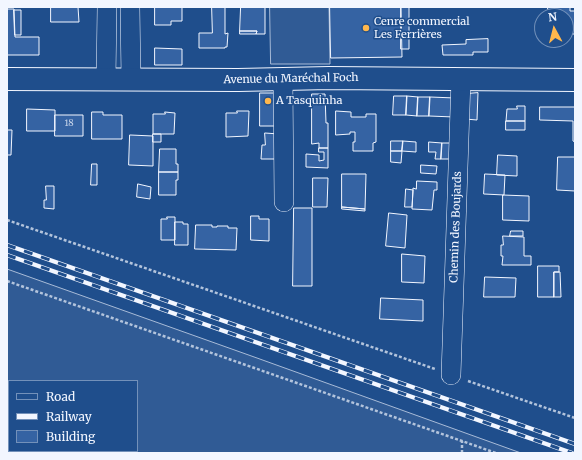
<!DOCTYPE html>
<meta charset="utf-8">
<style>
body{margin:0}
#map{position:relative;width:582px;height:460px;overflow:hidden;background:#1f4e8c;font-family:Merriweather,serif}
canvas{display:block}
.frame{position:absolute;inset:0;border:8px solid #f2f6ff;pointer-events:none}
.legend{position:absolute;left:8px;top:380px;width:130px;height:72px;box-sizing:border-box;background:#1f4e8c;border:1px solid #7391ba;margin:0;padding:5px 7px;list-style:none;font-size:12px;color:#f2f6ff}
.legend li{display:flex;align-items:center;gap:8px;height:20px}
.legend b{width:20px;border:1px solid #7391ba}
.north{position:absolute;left:534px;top:8px;width:40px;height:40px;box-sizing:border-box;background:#1f4e8c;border:1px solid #7391ba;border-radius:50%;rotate:353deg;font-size:11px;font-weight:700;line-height:16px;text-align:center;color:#f2f6ff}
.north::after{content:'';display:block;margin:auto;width:14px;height:18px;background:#ffb74d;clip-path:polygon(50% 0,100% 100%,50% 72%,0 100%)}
</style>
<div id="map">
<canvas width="582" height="460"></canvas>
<div class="frame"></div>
<ul class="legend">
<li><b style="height:5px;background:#1f4e8c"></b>Road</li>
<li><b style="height:5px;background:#f2f6ff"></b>Railway</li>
<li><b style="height:11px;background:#3563a3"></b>Building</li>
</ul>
<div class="north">N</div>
</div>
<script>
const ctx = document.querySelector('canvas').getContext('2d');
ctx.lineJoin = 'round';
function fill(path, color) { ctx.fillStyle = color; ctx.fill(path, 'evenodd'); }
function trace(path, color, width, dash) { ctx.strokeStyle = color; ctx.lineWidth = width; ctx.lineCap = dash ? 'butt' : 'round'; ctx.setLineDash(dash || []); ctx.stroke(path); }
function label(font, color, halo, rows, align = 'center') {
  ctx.font = font + ' Merriweather,serif'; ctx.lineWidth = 3; ctx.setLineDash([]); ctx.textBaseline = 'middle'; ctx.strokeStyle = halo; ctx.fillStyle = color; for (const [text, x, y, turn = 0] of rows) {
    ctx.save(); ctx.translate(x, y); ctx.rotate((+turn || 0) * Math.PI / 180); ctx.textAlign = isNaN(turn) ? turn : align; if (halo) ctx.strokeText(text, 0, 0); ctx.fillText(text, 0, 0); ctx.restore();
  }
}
const built = new Path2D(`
 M 270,7 L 329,7 L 330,64 L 271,64 Z
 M 7,269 L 257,358 L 521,453 L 7,453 ZM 9,381 L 137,381 L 137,451 L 9,451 Z`);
fill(built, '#305b95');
trace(built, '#a8bbd7', 1);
const building = new Path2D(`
 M 51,7 L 78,7 L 79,22 L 51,22 Z
 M 155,7 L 182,7 L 182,21 L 171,21 L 171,25 L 155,25 Z
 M 212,7 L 225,7 L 225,34 L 228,33 L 227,47 L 225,47 L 225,48 L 199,48 L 199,33 L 212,33 Z
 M 241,7 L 265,7 L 265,34 L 256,34 L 257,31 L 240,31 Z
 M 330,7 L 401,7 L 402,57 L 331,58 Z
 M 401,7 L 409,7 L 409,49 L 401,49 Z
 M 548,7 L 570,7 L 570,11 L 575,11 L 575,34 L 566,34 L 566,16 L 553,16 L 553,14 L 548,14 Z
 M 7,9 L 14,9 L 15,37 L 39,37 L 39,55 L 7,55 Z
 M 14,10 L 21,10 L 21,35 L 15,35 Z
 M 240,31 L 257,31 L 256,34 L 240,34 Z
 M 488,39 L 488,52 L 473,52 L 473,55 L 443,55 L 442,45 L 466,44 L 466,40 Z
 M 155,48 L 182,49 L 182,65 L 155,65 Z
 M 260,93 L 279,93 L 279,126 L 260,126 Z
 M 478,93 L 477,120 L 465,119 L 466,94 Z
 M 312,94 L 325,94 L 326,123 L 328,123 L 328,148 L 319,148 L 319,143 L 312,144 Z
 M 394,96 L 407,96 L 406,115 L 393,115 Z
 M 407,96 L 418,97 L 417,116 L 406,115 Z
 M 418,97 L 430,97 L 429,116 L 417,116 Z
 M 430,97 L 455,98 L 454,117 L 429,116 Z
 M 517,106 L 525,106 L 525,121 L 506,121 L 507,109 L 517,109 Z
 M 540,107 L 575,107 L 575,142 L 573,141 L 573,121 L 540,120 Z
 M 27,109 L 55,110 L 55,131 L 27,131 Z
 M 237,111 L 249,111 L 248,136 L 226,137 L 226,113 L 237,113 Z
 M 336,111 L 351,112 L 351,117 L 366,117 L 366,114 L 376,114 L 376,142 L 373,143 L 373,151 L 353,151 L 353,142 L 355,142 L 355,132 L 350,132 L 350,134 L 336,135 Z
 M 92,112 L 103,112 L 103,115 L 122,115 L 122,139 L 92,139 Z
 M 165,112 L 175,113 L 174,134 L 153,134 L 153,114 L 165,114 Z
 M 55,115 L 83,115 L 83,136 L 55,136 Z
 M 506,121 L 525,121 L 525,130 L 506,130 Z
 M 7,130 L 12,130 L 11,155 L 7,155 Z
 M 265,133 L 279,134 L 278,159 L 261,159 L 262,145 L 265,145 Z
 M 153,134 L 161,134 L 161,142 L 153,142 Z
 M 130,135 L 153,136 L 153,166 L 129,165 Z
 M 391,141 L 403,141 L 402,151 L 391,151 Z
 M 403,141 L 416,142 L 416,152 L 402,151 Z
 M 429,142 L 442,143 L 441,159 L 435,159 L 436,152 L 429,152 Z
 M 442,143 L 451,143 L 451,159 L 441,159 Z
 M 319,148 L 328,148 L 328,168 L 306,167 L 306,154 L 319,155 L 319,161 L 324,160 L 324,152 L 319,152 Z
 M 160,149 L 176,149 L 176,164 L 178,164 L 178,172 L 159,172 Z
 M 391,151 L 402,151 L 401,163 L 391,162 Z
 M 498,155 L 517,156 L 517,176 L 497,175 Z
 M 558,157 L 575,157 L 575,191 L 557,190 Z
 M 92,164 L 97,164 L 97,185 L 91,185 Z
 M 421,165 L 437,166 L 436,174 L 421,173 Z
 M 159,172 L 178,172 L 178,180 L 176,180 L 176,195 L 159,195 Z
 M 342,174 L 366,174 L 365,209 L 342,207 Z
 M 485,174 L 505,175 L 504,195 L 484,194 Z
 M 313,178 L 328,178 L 327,207 L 313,207 Z
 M 417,181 L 437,182 L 437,190 L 434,190 L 432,210 L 412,209 L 413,190 L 413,188 L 416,189 Z
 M 138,184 L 151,187 L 150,199 L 137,197 Z
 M 46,186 L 54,186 L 54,209 L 44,208 L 44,200 L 46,200 Z
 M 406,189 L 413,190 L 412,207 L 405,207 Z
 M 503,195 L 529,196 L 529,221 L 503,220 Z
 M 342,207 L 365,209 L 365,211 L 342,209 Z
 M 294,208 L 312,208 L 312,286 L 293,286 Z
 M 389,213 L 407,215 L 405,248 L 386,246 Z
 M 251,216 L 259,216 L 259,219 L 269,219 L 269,241 L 251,240 Z
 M 167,217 L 175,217 L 175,240 L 161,240 L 161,219 L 167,219 Z
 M 175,222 L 183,222 L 183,224 L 188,224 L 188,245 L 175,245 Z
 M 196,225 L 212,225 L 212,227 L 217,227 L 217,226 L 228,226 L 228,228 L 237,228 L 236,250 L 195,249 Z
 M 511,231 L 523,231 L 523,236 L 510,236 Z
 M 503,236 L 524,237 L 524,256 L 531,256 L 531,265 L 502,265 L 503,256 L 501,256 L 501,245 L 503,245 Z
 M 402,254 L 425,256 L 424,283 L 402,282 Z
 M 538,266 L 559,266 L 559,272 L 554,272 L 554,297 L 538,297 Z
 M 554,272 L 560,272 L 561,297 L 554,297 Z
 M 485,277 L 516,278 L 515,297 L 484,297 Z
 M 381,298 L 423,300 L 423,321 L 380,319 Z`);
fill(building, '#3563a3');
trace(building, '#f2f6ff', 1);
const minor = new Path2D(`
 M 130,7 L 131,80
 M 283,79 L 284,202
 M 106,80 L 107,7
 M 451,375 L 461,79`);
const major = new Path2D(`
 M 7,79 L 238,80 L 329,78 L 575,80`);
trace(minor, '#f2f6ff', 20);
trace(major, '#f2f6ff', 24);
trace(new Path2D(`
 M 7,220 L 435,369
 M 7,281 L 496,453
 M 468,381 L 575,418
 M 462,453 L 462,441`), '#b3c4dc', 2.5, [3, 2]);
trace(minor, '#1f4e8c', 19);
trace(major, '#1f4e8c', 22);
const rail = new Path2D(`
 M 7,245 L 575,444
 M 7,255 L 572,453`);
trace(rail, '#f2f6ff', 4.5);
trace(rail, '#1f4e8c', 3, [9]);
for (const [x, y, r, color] of [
 [366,28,4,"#ffb74d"],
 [268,101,4,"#ffb74d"]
]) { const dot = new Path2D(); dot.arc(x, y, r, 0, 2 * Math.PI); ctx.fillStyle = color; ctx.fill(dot); trace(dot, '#1f4e8c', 1.5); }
label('9px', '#c3d1e8', null, [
 ["18",69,123]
]);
label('11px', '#f2f6ff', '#1f4e8c', [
 ["Cenre commercial",374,22],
 ["Les Ferrières",374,35],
 ["A Tasquinha",276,101]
], 'left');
label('11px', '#f2f6ff', '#1f4e8c', [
 ["Avenue du Maréchal Foch",291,79,-1],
 ["Chemin des Boujards",456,227,-88]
]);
</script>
